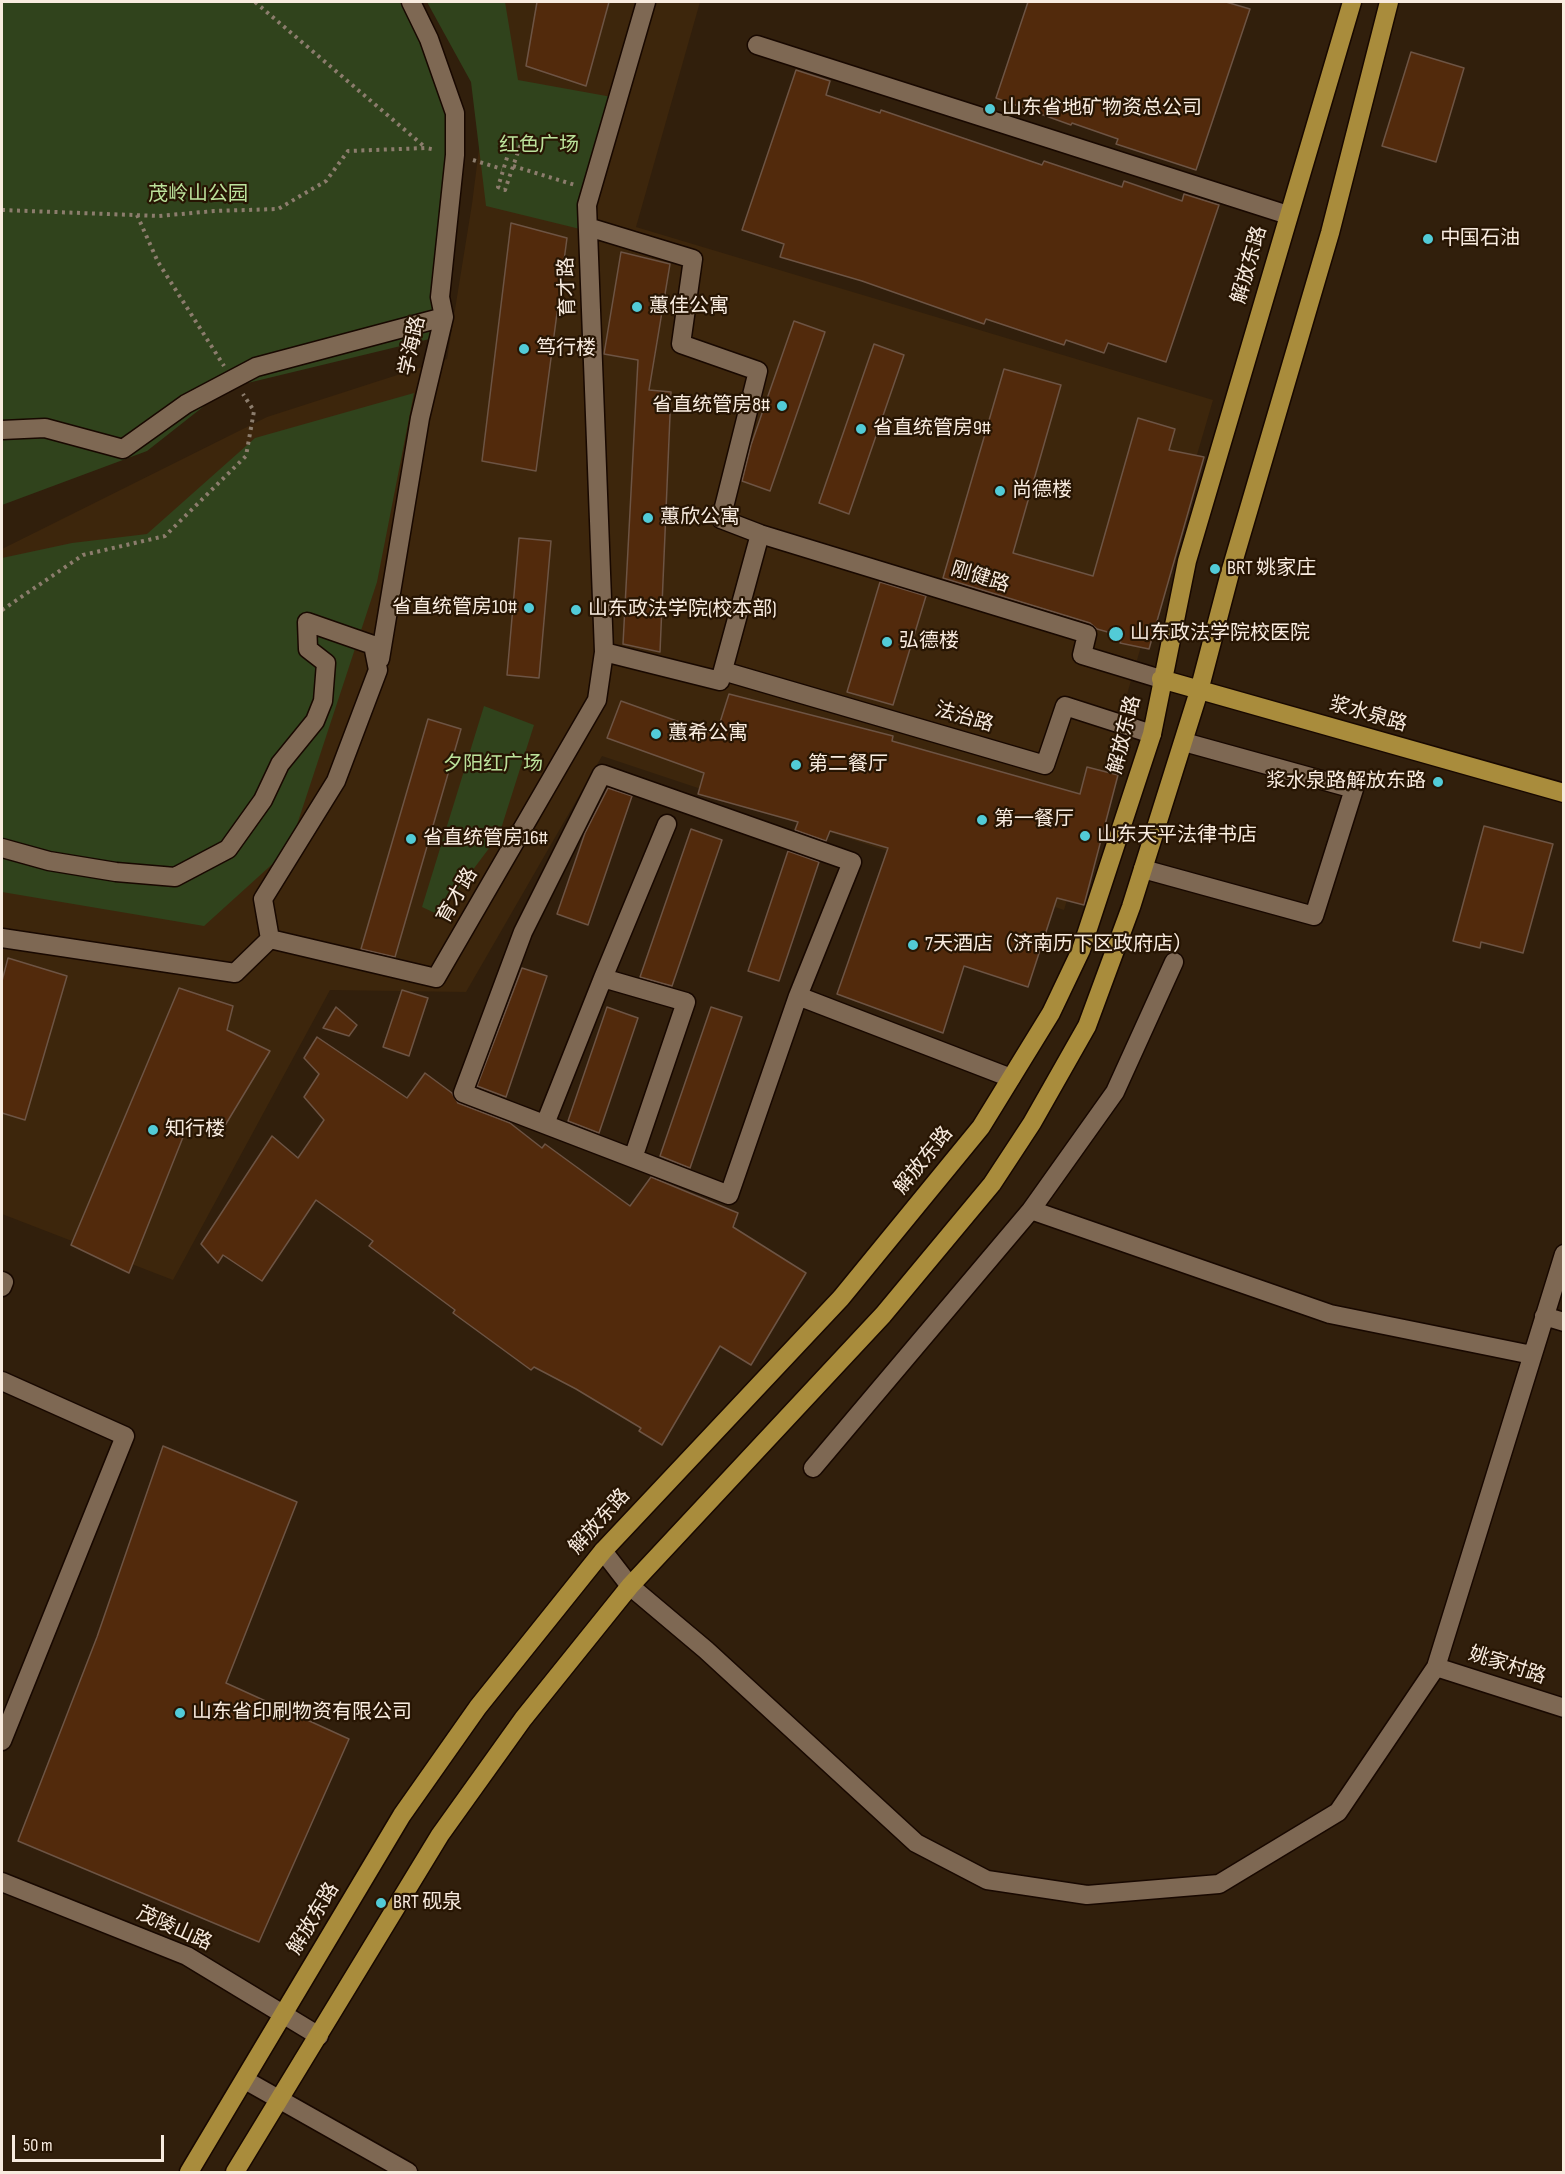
<!DOCTYPE html>
<meta charset="utf-8">
<style>
body{margin:0}
#map{position:relative;width:1565px;height:2174px;overflow:hidden;background:#311f0c;font-family:"Sofia Sans Condensed",sans-serif}
canvas{display:block}
.frame{position:absolute;inset:0;border:3px solid #f8ebdf;pointer-events:none}
.scale{position:absolute;left:12px;top:2135px;width:152px;height:27px;box-sizing:border-box;border:3px solid #f8ebdf;border-top:0;padding-left:8px;font-size:18px;line-height:21px;white-space:nowrap;color:#f8ebdf;-webkit-text-stroke:4px #271503;paint-order:stroke}
</style>
<div id="map">
<canvas width="1565" height="2174"></canvas>
<div class="frame"></div>
<div class="scale">50 m</div>
</div>
<script>
const ctx = document.querySelector('canvas').getContext('2d');
ctx.lineJoin = 'round';
function fill(path, color) { ctx.fillStyle = color; ctx.fill(path, 'evenodd'); }
function trace(path, color, width, dash) { ctx.strokeStyle = color; ctx.lineWidth = width; ctx.lineCap = dash ? 'butt' : 'round'; ctx.setLineDash(dash || []); ctx.stroke(path); }
function label(font, color, halo, rows, align = 'center') {
  ctx.font = font + ' "Sofia Sans Condensed","Noto Sans SC",sans-serif'; ctx.lineWidth = 4.5; ctx.setLineDash([]); ctx.textBaseline = 'middle'; ctx.strokeStyle = halo; ctx.fillStyle = color; for (const [text, x, y, turn = 0] of rows) {
    ctx.save(); ctx.translate(x, y); ctx.rotate((+turn || 0) * Math.PI / 180); ctx.textAlign = isNaN(turn) ? turn : align; if (halo) ctx.strokeText(text, 0, 0); ctx.fillText(text, 0, 0); ctx.restore();
  }
}
fill(new Path2D(`
 M 441,2 L 700,2 L 636,227 L 1213,400 L 1064,910 L 602,756 L 466,992 L 330,990 L 173,1280 L 2,1214 L 2,549 L 267,417 L 447,359 L 472,204 L 485,102 Z`), '#3d260c');
fill(new Path2D(`
 M 2,2 L 410,2 L 459,147 L 442,336 L 227,388 L 147,451 L 2,505 Z
 M 427,2 L 505,2 L 518,80 L 612,97 L 580,229 L 486,206 L 471,82 Z
 M 414,393 L 377,582 L 289,849 L 204,926 L 2,892 L 2,558 L 72,543 L 147,534 L 255,438 Z
 M 484,706 L 534,725 L 499,835 L 439,915 L 422,907 Z`), '#30431c');
const building = new Path2D(`
 M 537,2 L 609,2 L 586,86 L 526,66 Z
 M 1028,2 L 1226,2 L 1250,9 L 1196,170 L 1116,144 L 1118,139 L 1072,123 L 1071,125 L 996,98 Z
 M 1411,52 L 1464,68 L 1436,162 L 1382,146 Z
 M 796,70 L 830,81 L 826,95 L 880,113 L 881,110 L 1042,165 L 1044,161 L 1122,187 L 1124,181 L 1182,201 L 1184,194 L 1219,205 L 1166,362 L 1108,343 L 1104,353 L 1066,340 L 1064,345 L 986,319 L 984,324 L 862,281 L 780,257 L 784,244 L 742,230 Z
 M 511,223 L 567,238 L 536,471 L 482,461 Z
 M 621,252 L 670,264 L 649,390 L 671,392 L 660,652 L 623,644 L 638,360 L 604,354 Z
 M 794,321 L 825,332 L 770,491 L 742,481 L 751,445 Z
 M 874,344 L 904,355 L 849,514 L 819,503 Z
 M 1004,369 L 1061,385 L 1013,553 L 1093,576 L 1138,418 L 1175,429 L 1169,450 L 1204,457 L 1149,649 L 1120,643 L 1122,636 L 1097,629 L 1090,623 L 943,578 Z
 M 519,538 L 551,541 L 539,678 L 507,675 Z
 M 880,582 L 926,596 L 893,705 L 847,692 Z
 M 729,694 L 893,736 L 892,741 L 1080,794 L 1087,767 L 1118,775 L 1084,905 L 1057,898 L 1028,987 L 964,966 L 943,1033 L 837,994 L 888,848 L 830,831 L 826,841 L 795,830 L 798,822 L 698,794 L 704,773 L 607,738 L 621,701 L 716,735 Z
 M 428,719 L 461,729 L 395,957 L 361,949 Z
 M 608,788 L 632,796 L 588,925 L 557,914 L 585,833 Z
 M 1484,826 L 1553,844 L 1523,953 L 1481,942 L 1480,948 L 1453,941 Z
 M 691,829 L 722,840 L 672,986 L 640,977 Z
 M 788,851 L 819,862 L 779,981 L 748,971 Z
 M 8,958 L 67,976 L 25,1120 L 2,1113 L 2,981 Z
 M 522,968 L 547,976 L 506,1097 L 477,1086 Z
 M 179,988 L 233,1006 L 227,1030 L 270,1051 L 218,1137 L 189,1122 L 129,1273 L 71,1245 Z
 M 402,990 L 428,998 L 409,1056 L 383,1047 Z
 M 336,1007 L 357,1025 L 349,1036 L 323,1028 Z
 M 607,1007 L 638,1018 L 599,1133 L 568,1121 Z
 M 711,1007 L 742,1017 L 690,1168 L 660,1156 Z
 M 317,1037 L 407,1098 L 425,1073 L 452,1093 L 458,1103 L 510,1123 L 542,1148 L 545,1144 L 630,1206 L 651,1177 L 738,1213 L 733,1227 L 806,1273 L 751,1365 L 720,1346 L 662,1445 L 639,1431 L 641,1428 L 576,1389 L 534,1367 L 531,1370 L 453,1313 L 455,1310 L 369,1246 L 373,1241 L 316,1200 L 262,1281 L 223,1255 L 218,1263 L 201,1244 L 272,1136 L 298,1158 L 324,1120 L 304,1097 L 319,1074 L 304,1058 Z
 M 163,1446 L 297,1502 L 226,1683 L 349,1739 L 259,1942 L 18,1841 L 97,1637 Z`);
fill(building, '#522a0c');
trace(building, '#6d5444', 1.5);
const minor = new Path2D(`
 M 757,45 L 1288,215
 M 588,227 L 693,259 L 681,344 L 758,371 L 721,519 L 760,534 L 1087,634 L 1082,655 L 1161,679
 M 2,430 L 45,428 L 123,449 L 186,404 L 256,367 L 444,317
 M 604,652 L 587,205 L 646,2
 M 380,659 L 420,418 L 444,317 L 440,297 L 455,155 L 455,113 L 429,39 L 411,2
 M 723,671 L 1045,765 L 1065,706 L 1152,734
 M 602,774 L 852,862 L 798,996 L 729,1195 L 463,1093 L 523,932 Z
 M 2,848 L 49,861 L 116,872 L 175,877 L 228,849 L 263,800 L 280,764 L 315,721 L 323,701 L 326,663 L 308,649 L 307,622 L 373,645 L 378,670 L 336,781 L 263,899 L 270,939 L 235,973 L 2,938
 M 1143,869 L 1314,916 L 1354,789 L 1184,742
 M 270,939 L 436,978 L 597,700 L 604,652 L 720,681 L 760,534
 M 798,996 L 1011,1078
 M 545,1124 L 603,978
 M 633,1158 L 686,1002 L 603,978 L 667,824
 M 1031,1210 L 1115,1092 L 1174,962
 M 2,1281 L 4,1282 L 2,1287
 M 1544,1316 L 1564,1322
 M 2,1381 L 125,1436 L 2,1741
 M 813,1468 L 1031,1210 L 1330,1314 L 1532,1355
 M 603,1551 L 630,1586 L 706,1650 L 916,1843 L 987,1880 L 1087,1895 L 1219,1884 L 1338,1812 L 1436,1667 L 1564,1254
 M 1436,1667 L 1564,1708
 M 2,1882 L 187,1956 L 319,2036
 M 245,2080 L 408,2172`);
const major = new Path2D(`
 M 1161,679 L 1564,793
 M 189,2172 L 402,1815 L 478,1707 L 603,1551 L 841,1298 L 981,1127 L 1051,1013 L 1081,950 L 1152,734 L 1187,561 L 1352,2
 M 235,2172 L 440,1835 L 523,1719 L 630,1586 L 883,1315 L 992,1184 L 1032,1123 L 1087,1026 L 1131,907 L 1199,691 L 1230,573 L 1330,233 L 1389,2`);
trace(minor, '#180800', 21);
trace(major, '#180800', 21);
trace(new Path2D(`
 M 255,2 L 426,148
 M 513,138 L 522,140 L 505,190 L 498,187 Z
 M 473,160 L 502,169
 M 513,166 L 575,185
 M 2,210 L 159,216 L 214,211 L 278,209 L 326,181 L 348,151 L 426,148 L 436,150
 M 137,215 L 158,262 L 224,366
 M 2,610 L 83,555 L 165,536 L 246,456 L 254,411 L 243,394`), '#8c7d6d', 4, [3, 4.5]);
trace(minor, '#7e6853', 18);
trace(major, '#a98c3c', 18);
for (const [x, y, r, color] of [
 [990,109,6,"#52cbd7"],
 [1428,239,6,"#52cbd7"],
 [637,307,6,"#52cbd7"],
 [524,349,6,"#52cbd7"],
 [782,406,6,"#52cbd7"],
 [861,429,6,"#52cbd7"],
 [1000,491,6,"#52cbd7"],
 [648,518,6,"#52cbd7"],
 [1215,569,6,"#52cbd7"],
 [529,608,6,"#52cbd7"],
 [576,610,6,"#52cbd7"],
 [1116,634,8,"#52cbd7"],
 [887,642,6,"#52cbd7"],
 [656,734,6,"#52cbd7"],
 [796,765,6,"#52cbd7"],
 [1438,782,6,"#52cbd7"],
 [982,820,6,"#52cbd7"],
 [1085,836,6,"#52cbd7"],
 [411,839,6,"#52cbd7"],
 [913,945,6,"#52cbd7"],
 [153,1130,6,"#52cbd7"],
 [180,1713,6,"#52cbd7"],
 [381,1903,6,"#52cbd7"]
]) { const dot = new Path2D(); dot.arc(x, y, r, 0, 2 * Math.PI); ctx.fillStyle = color; ctx.fill(dot); trace(dot, '#271503', 2); }
label('20px', '#f8ebdf', '#271503', [
 ["山东省地矿物资总公司",1002,109],
 ["中国石油",1440,239],
 ["蕙佳公寓",649,307],
 ["笃行楼",536,349],
 ["省直统管房8#",770,406,"right"],
 ["省直统管房9#",873,429],
 ["尚德楼",1012,491],
 ["蕙欣公寓",660,518],
 ["BRT 姚家庄",1227,569],
 ["省直统管房10#",517,608,"right"],
 ["山东政法学院(校本部)",588,610],
 ["山东政法学院校医院",1130,634],
 ["弘德楼",899,642],
 ["蕙希公寓",668,734],
 ["第二餐厅",808,765],
 ["浆水泉路解放东路",1426,782,"right"],
 ["第一餐厅",994,820],
 ["山东天平法律书店",1097,836],
 ["省直统管房16#",423,839],
 ["7天酒店（济南历下区政府店）",925,945],
 ["知行楼",165,1130],
 ["山东省印刷物资有限公司",192,1713],
 ["BRT 砚泉",393,1903]
], 'left');
label('20px', '#bce29b', '#271503', [
 ["红色广场",539,146],
 ["茂岭山公园",198,195],
 ["夕阳红广场",493,765]
]);
label('20px', '#f8ebdf', '#271503', [
 ["解放东路",1250,265,-74],
 ["育才路",568,287,-92],
 ["学海路",413,346,-78],
 ["刚健路",980,578,17],
 ["浆水泉路",1368,715,16],
 ["法治路",964,718,16],
 ["解放东路",1125,735,-76],
 ["育才路",458,896,-60],
 ["解放东路",924,1161,-51],
 ["解放东路",600,1522,-48],
 ["姚家村路",1507,1666,18],
 ["解放东路",314,1919,-59],
 ["茂陵山路",174,1929,24]
]);
</script>
